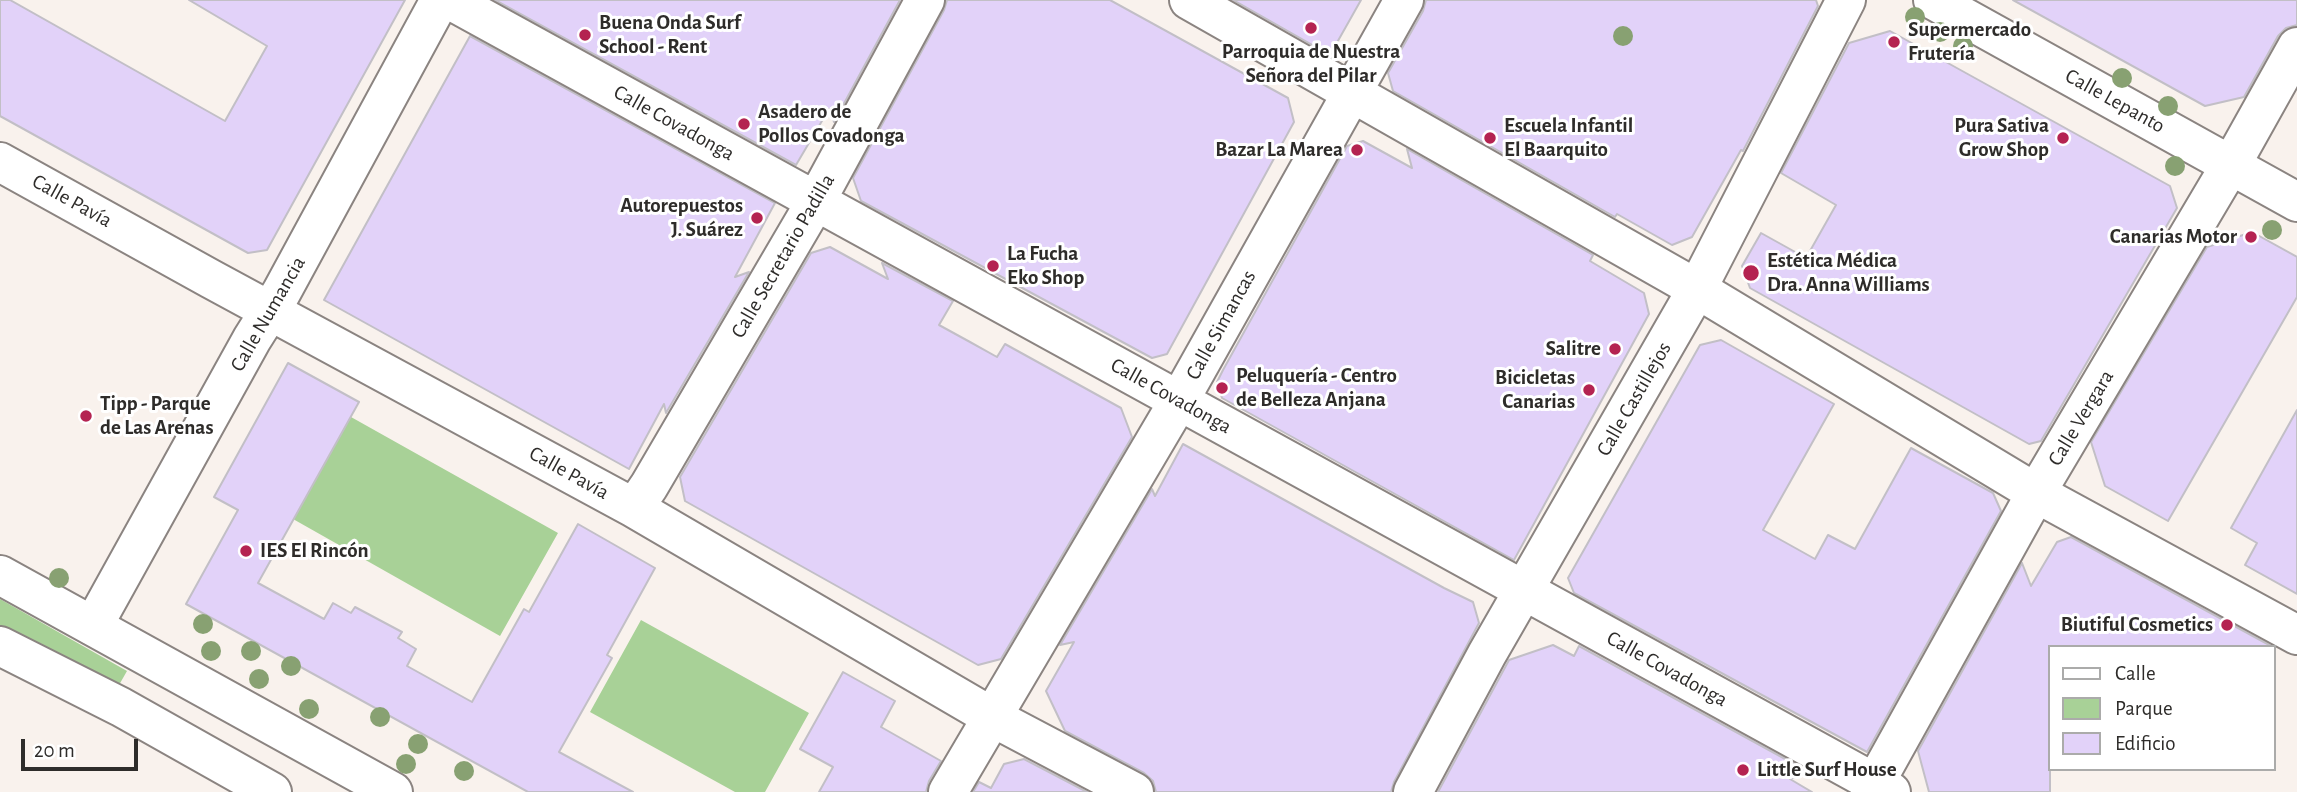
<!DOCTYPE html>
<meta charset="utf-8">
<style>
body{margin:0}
#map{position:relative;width:2297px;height:792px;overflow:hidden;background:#f9f2ed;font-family:"Alegreya Sans",sans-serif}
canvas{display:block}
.legend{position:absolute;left:2048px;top:645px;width:228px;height:126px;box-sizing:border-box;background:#fff;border:2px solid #ababaa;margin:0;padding:9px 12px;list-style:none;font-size:21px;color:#2e2c2a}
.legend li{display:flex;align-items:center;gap:14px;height:35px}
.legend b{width:35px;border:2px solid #ababaa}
.scale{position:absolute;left:21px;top:739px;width:117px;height:32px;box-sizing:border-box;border:4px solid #2e2c2a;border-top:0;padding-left:9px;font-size:21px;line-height:24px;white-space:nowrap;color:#2e2c2a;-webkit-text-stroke:5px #fff;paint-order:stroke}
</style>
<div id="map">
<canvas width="2297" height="792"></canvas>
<ul class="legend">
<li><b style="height:9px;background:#fff"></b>Calle</li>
<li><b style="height:19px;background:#a8d197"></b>Parque</li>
<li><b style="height:19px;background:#e2d2f9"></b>Edificio</li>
</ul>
<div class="scale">20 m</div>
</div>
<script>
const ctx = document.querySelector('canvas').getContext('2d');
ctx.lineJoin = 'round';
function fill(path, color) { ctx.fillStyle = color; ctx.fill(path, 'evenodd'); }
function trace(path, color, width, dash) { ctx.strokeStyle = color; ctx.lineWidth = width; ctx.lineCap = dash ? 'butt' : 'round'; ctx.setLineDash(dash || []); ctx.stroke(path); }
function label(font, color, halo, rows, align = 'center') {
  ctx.font = font + ' "Alegreya Sans",sans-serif'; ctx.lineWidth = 6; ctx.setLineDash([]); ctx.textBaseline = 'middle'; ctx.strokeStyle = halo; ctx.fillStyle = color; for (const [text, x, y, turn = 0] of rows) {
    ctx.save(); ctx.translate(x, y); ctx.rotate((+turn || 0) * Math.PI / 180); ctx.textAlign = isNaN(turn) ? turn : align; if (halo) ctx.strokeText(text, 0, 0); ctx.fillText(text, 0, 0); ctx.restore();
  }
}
fill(new Path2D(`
 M 351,417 L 558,533 L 500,636 L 293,519 Z
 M 0,599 L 127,671 L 119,685 L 0,626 Z
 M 641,620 L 809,713 L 765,792 L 735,792 L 590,712 Z`), '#a8d197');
const building = new Path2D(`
 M 0,0 L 10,0 L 225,121 L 267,46 L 189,0 L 405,0 L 267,250 L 248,253 L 0,116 Z
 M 495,0 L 900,0 L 834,122 L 829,109 L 796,165 Z
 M 947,0 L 1110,0 L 1288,98 L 1294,122 L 1167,354 L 1152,358 L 861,201 L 853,178 L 944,10 Z
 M 1233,0 L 1361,0 L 1330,55 Z
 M 1426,0 L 1816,0 L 1818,6 L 1743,151 L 1741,150 L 1692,237 L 1672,245 L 1617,214 L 1615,217 L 1393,91 L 1388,73 L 1423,11 Z
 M 2013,0 L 2297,0 L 2297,25 L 2286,28 L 2278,36 L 2244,97 L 2205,106 Z
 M 1890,31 L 2170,186 L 2177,208 L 2041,441 L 2029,444 L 1750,288 L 1742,266 L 1761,233 L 1806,258 L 1836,205 L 1781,173 L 1849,43 Z
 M 470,36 L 775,203 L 735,277 L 749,272 L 666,413 L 664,404 L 629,469 L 324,300 Z
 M 1363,141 L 1412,168 L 1407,149 L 1593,255 L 1590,261 L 1644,293 L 1649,314 L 1514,560 L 1222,398 L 1217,382 L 1223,370 L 1347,146 Z
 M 2252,232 L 2297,257 L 2297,297 L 2168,521 L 2105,486 L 2091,442 L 2207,247 Z
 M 830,247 L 888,279 L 882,263 L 953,301 L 939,325 L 970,342 L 997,357 L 1005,344 L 1121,408 L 1132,437 L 1001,659 L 978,665 L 685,501 L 680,477 L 811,253 Z
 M 1721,340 L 1834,404 L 1763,530 L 1815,559 L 1828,535 L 1855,549 L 1911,448 L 1993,493 L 2001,511 L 1867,752 L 1574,593 L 1568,578 L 1700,345 Z
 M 288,363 L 359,402 L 258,583 L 324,619 L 333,603 L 351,613 L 355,607 L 402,632 L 398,638 L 416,649 L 407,666 L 472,702 L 524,609 L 529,612 L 578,524 L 655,568 L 607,655 L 612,658 L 559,752 L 633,792 L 528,792 L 186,604 L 238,510 L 214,497 Z
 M 2297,410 L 2297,594 L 2245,565 L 2257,543 L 2231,528 Z
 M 1183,444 L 1444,588 L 1473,602 L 1479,623 L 1394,782 L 1391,792 L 1156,792 L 1153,781 L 1144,773 L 1065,731 L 1046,691 L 1074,642 L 1060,645 L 1152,489 L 1155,496 Z
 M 2071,537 L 2273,647 L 2050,647 L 2050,792 L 1929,792 L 1918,751 L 2022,563 L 2031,586 L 2057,542 Z
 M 1553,645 L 1574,656 L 1579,646 L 1809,772 L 1790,779 L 1812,792 L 1438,792 L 1509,660 Z
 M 843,672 L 895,701 L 881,727 L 941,761 L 929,781 L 926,792 L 819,792 L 833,767 L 800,749 Z
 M 1024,759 L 1087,792 L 973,792 L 979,782 L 991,788 L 1004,764 Z`);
fill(building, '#e2d2f9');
trace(building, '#c2bfc6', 2);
const street = new Path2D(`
 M 450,0 L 1891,792
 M 1189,0 L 1697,289 L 2036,493 L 2297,635
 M 1933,0 L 2297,202
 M 0,162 L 211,279 L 634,508 L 992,717 L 1134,792
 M 634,508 L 649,486 L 816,201 L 925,0
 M 93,626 L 252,339 L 281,293 L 440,0
 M 948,792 L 1184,392 L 1404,0
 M 1870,792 L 2036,493 L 2240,149 L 2297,47`);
const secondary = new Path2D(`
 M 0,575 L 393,792
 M 0,646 L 121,707 L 272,792
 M 1413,792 L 1487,654 L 1697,289 L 1846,0`);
trace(street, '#8b8481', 42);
trace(secondary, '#8b8481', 42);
trace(street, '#fff', 38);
trace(secondary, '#fff', 38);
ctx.fillStyle = '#88a172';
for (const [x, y] of [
 [1915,17],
 [1940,32],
 [1623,36],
 [1963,46],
 [2122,78],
 [2168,106],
 [2175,166],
 [2272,230],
 [59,578],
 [203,624],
 [211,651],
 [251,651],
 [291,666],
 [259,679],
 [309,709],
 [380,717],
 [418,744],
 [406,764],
 [464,771]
]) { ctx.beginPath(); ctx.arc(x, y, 10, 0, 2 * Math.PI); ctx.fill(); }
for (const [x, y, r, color] of [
 [1311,28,7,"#b42351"],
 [585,35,7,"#b42351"],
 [1894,42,7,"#b42351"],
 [744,124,7,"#b42351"],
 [1490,138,7,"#b42351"],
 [2063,138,7,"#b42351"],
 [1357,150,7,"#b42351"],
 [757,218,7,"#b42351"],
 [2251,237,7,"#b42351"],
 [993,266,7,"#b42351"],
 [1751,273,9,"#b42351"],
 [1615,349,7,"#b42351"],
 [1222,388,7,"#b42351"],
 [1589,390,7,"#b42351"],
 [86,416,7,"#b42351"],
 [246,551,7,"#b42351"],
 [2227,625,7,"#b42351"],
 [1743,770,7,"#b42351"]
]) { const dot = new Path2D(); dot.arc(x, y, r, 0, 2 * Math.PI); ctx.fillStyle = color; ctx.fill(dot); trace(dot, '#fff', 2.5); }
label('bold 21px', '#2e2c2a', '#fff', [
 ["Buena Onda Surf",599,23],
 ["School - Rent",599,47],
 ["Supermercado",1908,30],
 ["Frutería",1908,54],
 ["Parroquia de Nuestra",1311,52,"center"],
 ["Señora del Pilar",1311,76,"center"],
 ["Asadero de",758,112],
 ["Pollos Covadonga",758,136],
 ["Escuela Infantil",1504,126],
 ["El Baarquito",1504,150],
 ["Pura Sativa",2049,126,"right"],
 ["Grow Shop",2049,150,"right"],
 ["Bazar La Marea",1343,150,"right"],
 ["Autorepuestos",743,206,"right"],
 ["J. Suárez",743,230,"right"],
 ["Canarias Motor",2237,237,"right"],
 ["La Fucha",1007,254],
 ["Eko Shop",1007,278],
 ["Estética Médica",1767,261],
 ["Dra. Anna Williams",1767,285],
 ["Salitre",1601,349,"right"],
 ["Peluquería - Centro",1236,376],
 ["de Belleza Anjana",1236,400],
 ["Bicicletas",1575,378,"right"],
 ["Canarias",1575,402,"right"],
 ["Tipp - Parque",100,404],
 ["de Las Arenas",100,428],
 ["IES El Rincón",260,551],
 ["Biutiful Cosmetics",2213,625,"right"],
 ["Little Surf House",1757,770]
], 'left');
label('21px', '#2e2c2a', '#fff', [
 ["Calle Lepanto",2115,101,29],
 ["Calle Covadonga",674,123,29],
 ["Calle Pavía",72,201,29],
 ["Calle Secretario Padilla",783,256,-60],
 ["Calle Numancia",268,314,-60],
 ["Calle Simancas",1221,325,-61],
 ["Calle Covadonga",1171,396,29],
 ["Calle Castillejos",1634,399,-60],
 ["Calle Vergara",2081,418,-59],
 ["Calle Pavía",569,473,29],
 ["Calle Covadonga",1667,669,29]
]);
</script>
